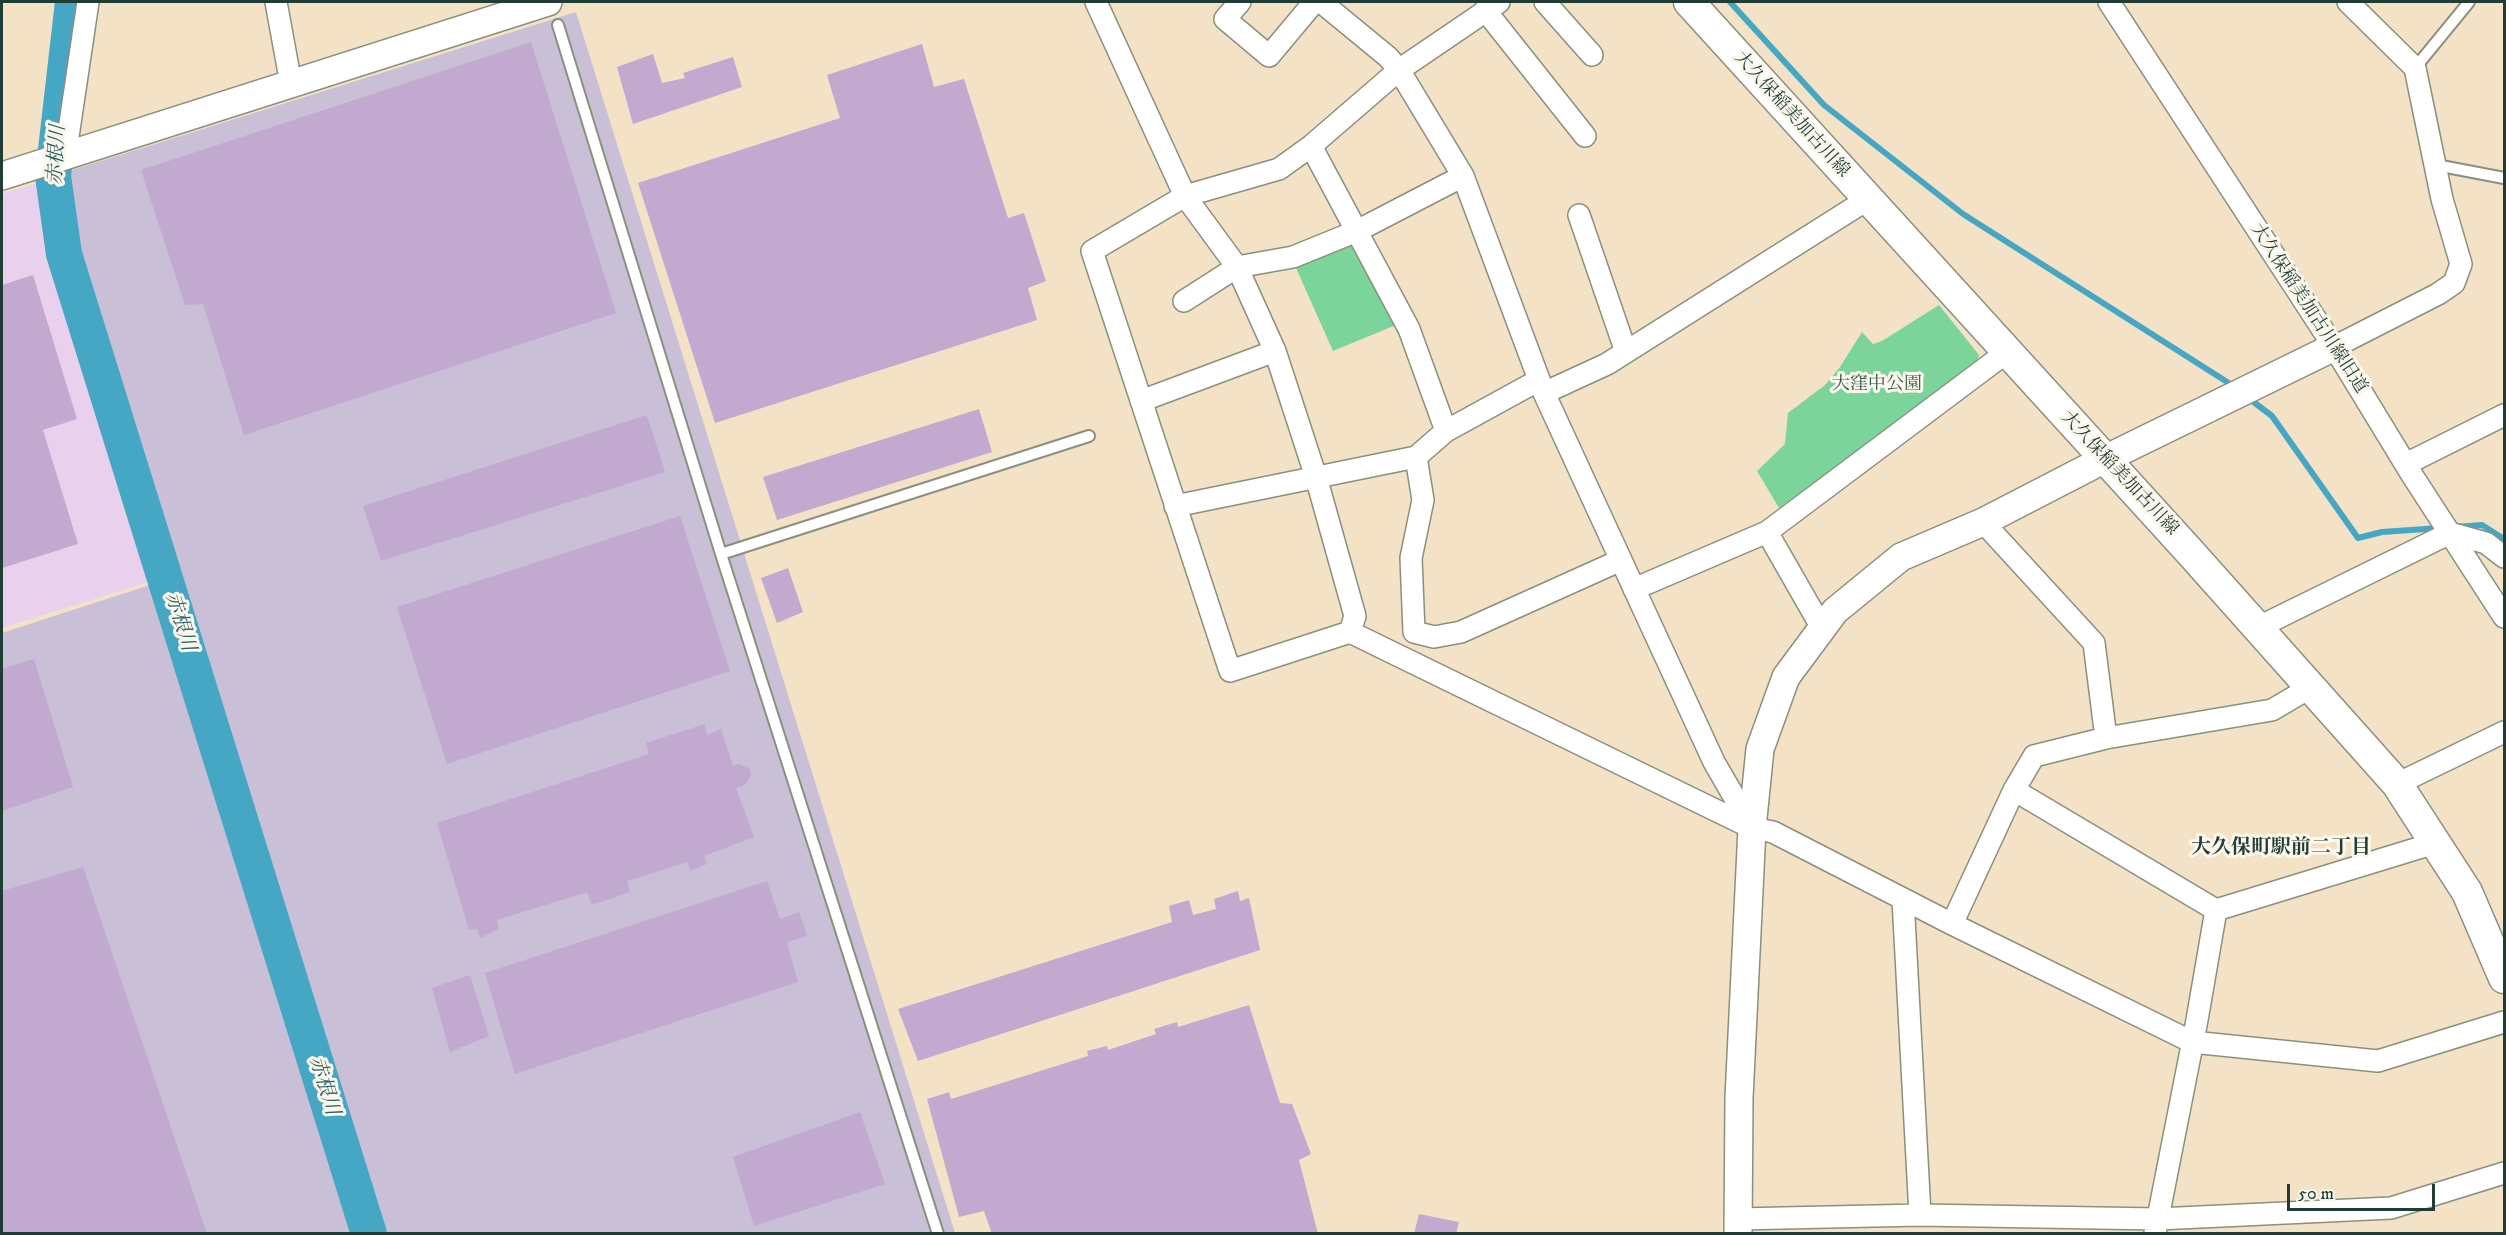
<!DOCTYPE html>
<meta charset="utf-8">
<style>
body{margin:0}
#map{position:relative;width:2506px;height:1235px;overflow:hidden;background:#f3e2c6;font-family:"IM FELL DW Pica",serif}
canvas{display:block}
.frame{position:absolute;inset:0;border:3px solid #1f3d34;pointer-events:none}
.scale{position:absolute;left:2287px;top:1184px;width:148px;height:27px;box-sizing:border-box;border:3px solid #1f3d34;border-top:0;padding-left:8px;font-size:18px;line-height:21px;white-space:nowrap;color:#1f3d34;-webkit-text-stroke:4px #fbf7ec;paint-order:stroke}
</style>
<div id="map">
<canvas width="2506" height="1235"></canvas>
<div class="frame"></div>
<div class="scale">50 m</div>
</div>
<script>
const ctx = document.querySelector('canvas').getContext('2d');
ctx.lineJoin = 'round';
function fill(path, color) { ctx.fillStyle = color; ctx.fill(path, 'evenodd'); }
function trace(path, color, width, dash) { ctx.strokeStyle = color; ctx.lineWidth = width; ctx.lineCap = dash ? 'butt' : 'round'; ctx.setLineDash(dash || []); ctx.stroke(path); }
function label(font, color, halo, rows, align = 'center') {
  ctx.font = font + ' "IM FELL DW Pica","Noto Serif JP",serif'; ctx.lineWidth = 6; ctx.setLineDash([]); ctx.textBaseline = 'middle'; ctx.strokeStyle = halo; ctx.fillStyle = color; for (const [text, x, y, turn = 0] of rows) {
    ctx.save(); ctx.translate(x, y); ctx.rotate((+turn || 0) * Math.PI / 180); ctx.textAlign = isNaN(turn) ? turn : align; if (halo) ctx.strokeText(text, 0, 0); ctx.fillText(text, 0, 0); ctx.restore();
  }
}
fill(new Path2D(`
 M 48,180 L 45,205 L 86,351 L 95,376 L 155,580 L 2,628 L 2,194 Z`), '#e9d1ed');
fill(new Path2D(`
 M 576,12 L 955,1233 L 382,1233 L 53,176 Z
 M 156,583 L 361,1233 L 2,1233 L 2,633 Z`), '#c9bfd7');
fill(new Path2D(`
 M 1350,244 L 1360,246 L 1396,325 L 1333,351 L 1296,268 Z
 M 1939,305 L 1979,355 L 1976,365 L 1779,508 L 1757,471 L 1785,444 L 1788,413 L 1825,385 L 1840,367 L 1862,332 L 1873,344 L 1882,341 Z`), '#7bd49a');
trace(new Path2D(`
 M 1730,2 L 1824,105 L 1963,214 L 2235,387
 M 2247,397 L 2272,416 L 2358,538 L 2382,532 L 2440,528
 M 2456,527 L 2482,525 L 2504,539`), '#46a7c5', 6);
trace(new Path2D(`
 M 73,2 L 53,176 L 64,254 L 369,1234`), '#46a7c5', 36);
fill(new Path2D(`
 M 531,42 L 616,313 L 244,435 L 203,304 L 185,305 L 141,170 Z
 M 922,44 L 934,87 L 964,79 L 1008,218 L 1024,213 L 1046,281 L 1028,288 L 1037,320 L 715,423 L 638,183 L 840,118 L 827,75 Z
 M 653,54 L 662,83 L 685,78 L 683,73 L 733,57 L 742,87 L 633,124 L 617,67 Z
 M 33,275 L 77,419 L 43,430 L 78,544 L 2,568 L 2,285 Z
 M 979,409 L 992,452 L 777,520 L 763,477 Z
 M 647,415 L 665,472 L 381,561 L 363,506 Z
 M 680,516 L 730,671 L 447,764 L 397,607 Z
 M 788,568 L 803,612 L 777,623 L 761,578 Z
 M 34,659 L 73,787 L 2,811 L 2,669 Z
 M 705,724 L 707,735 L 721,729 L 733,766 L 739,764 L 750,769 L 751,774 L 748,781 L 743,786 L 736,788 L 754,837 L 704,856 L 707,864 L 690,871 L 688,862 L 627,881 L 630,892 L 592,905 L 587,892 L 497,920 L 499,929 L 480,938 L 477,929 L 469,930 L 437,823 L 649,754 L 646,743 Z
 M 83,867 L 207,1234 L 2,1234 L 2,891 Z
 M 767,881 L 780,919 L 799,912 L 807,935 L 787,943 L 798,982 L 515,1074 L 485,973 Z
 M 1238,891 L 1240,901 L 1249,898 L 1260,950 L 918,1061 L 898,1009 L 1172,922 L 1169,906 L 1189,900 L 1193,915 L 1216,909 L 1214,899 Z
 M 470,975 L 489,1036 L 450,1052 L 432,988 Z
 M 1249,1005 L 1280,1103 L 1292,1104 L 1311,1154 L 1299,1160 L 1318,1234 L 992,1234 L 984,1211 L 959,1217 L 927,1099 L 949,1092 L 951,1099 L 1088,1056 L 1087,1051 L 1107,1046 L 1108,1050 L 1156,1034 L 1154,1029 L 1177,1022 L 1178,1027 Z
 M 860,1112 L 885,1184 L 754,1226 L 733,1157 Z
 M 1419,1214 L 1459,1222 L 1456,1234 L 1414,1234 Z`), '#c2a9d0');
const service = new Path2D(`
 M 558,25 L 721,554 L 938,1234
 M 2415,68 L 2469,2
 M 2436,165 L 2504,178
 M 721,554 L 1089,436`);
const minor = new Path2D(`
 M 276,2 L 291,84
 M 1096,2 L 1185,196 L 1237,267 L 1275,351 L 1316,477 L 1355,616 L 1350,632
 M 1240,2 L 1225,19 L 1269,56 L 1310,7 L 1311,2
 M 1321,2 L 1388,57 L 1399,70 L 1463,176 L 1544,393 L 1714,762 L 1752,828
 M 1499,2 L 1399,70 L 1311,146 L 1279,169 L 1185,196 L 1092,251 L 1230,671 L 1350,632 L 1752,828 L 1773,832 L 1952,924 L 2192,1042 L 2378,1061 L 2504,1022
 M 1545,2 L 1592,55
 M 2109,2 L 2334,347 L 2412,475 L 2504,617
 M 1485,10 L 1585,136
 M 1311,146 L 1409,329 L 1446,431
 M 65,157 L 88,2
 M 1579,215 L 1626,352
 M 1184,301 L 1237,267 L 1293,257 L 1357,231 L 1463,176
 M 2334,347 L 2438,294 L 2454,283 L 2461,264 L 2442,199 L 2415,68 L 2348,2
 M 1544,393 L 1607,364 L 1868,199
 M 1141,401 L 1275,351
 M 1416,457 L 1423,500 L 1411,558 L 1414,632 L 1434,637 L 1461,632 L 1621,560
 M 2406,464 L 2504,415
 M 1175,506 L 1416,457 L 1446,431 L 1539,380
 M 1983,522 L 2094,643 L 2106,738
 M 1634,589 L 1767,532
 M 1822,628 L 1767,532 L 2007,352
 M 2257,628 L 2450,533 L 2486,543 L 2504,557
 M 2397,784 L 2504,732
 M 2014,790 L 2216,910
 M 1903,899 L 1920,1215
 M 1952,924 L 2014,790 L 2034,756 L 2106,738 L 2272,710 L 2311,687
 M 1738,1219 L 1920,1215 L 2158,1219 L 2391,1208 L 2504,1173
 M 2155,1233 L 2197,1020 L 2216,910 L 2435,843`);
const tertiary = new Path2D(`
 M 2,176 L 548,2
 M 1738,1234 L 1739,1098 L 1752,828 L 1760,749 L 1786,677 L 1835,611 L 1901,557 L 1983,522 L 2105,459 L 2334,347`);
const secondary = new Path2D(`
 M 1689,2 L 2190,552 L 2397,784 L 2467,892 L 2504,978`);
trace(service, '#89907d', 14);
trace(minor, '#89907d', 24);
trace(tertiary, '#89907d', 30);
trace(secondary, '#89907d', 33);
trace(service, '#fff', 10);
trace(minor, '#fff', 21);
trace(tertiary, '#fff', 27);
trace(secondary, '#fff', 30);
label('18px', '#1f3d34', '#fbf7ec', [
 ["大久保稲美加古川線",1791,115,48],
 ["大久保稲美加古川線旧道",2308,309,57],
 ["大久保稲美加古川線",2119,474,47]
]);
label('18px', '#315b48', '#fbf7ec', [
 ["大窪中公園",1877,385]
]);
label('italic 20px', '#2b5d60', '#fbf7ec', [
 ["赤根川",58,155,-87],
 ["赤根川",179,622,73],
 ["赤根川",323,1086,73]
]);
label('bold 20px', '#1f3d34', '#fbf7ec', [
 ["大久保町駅前二丁目",2281,849]
]);
</script>
